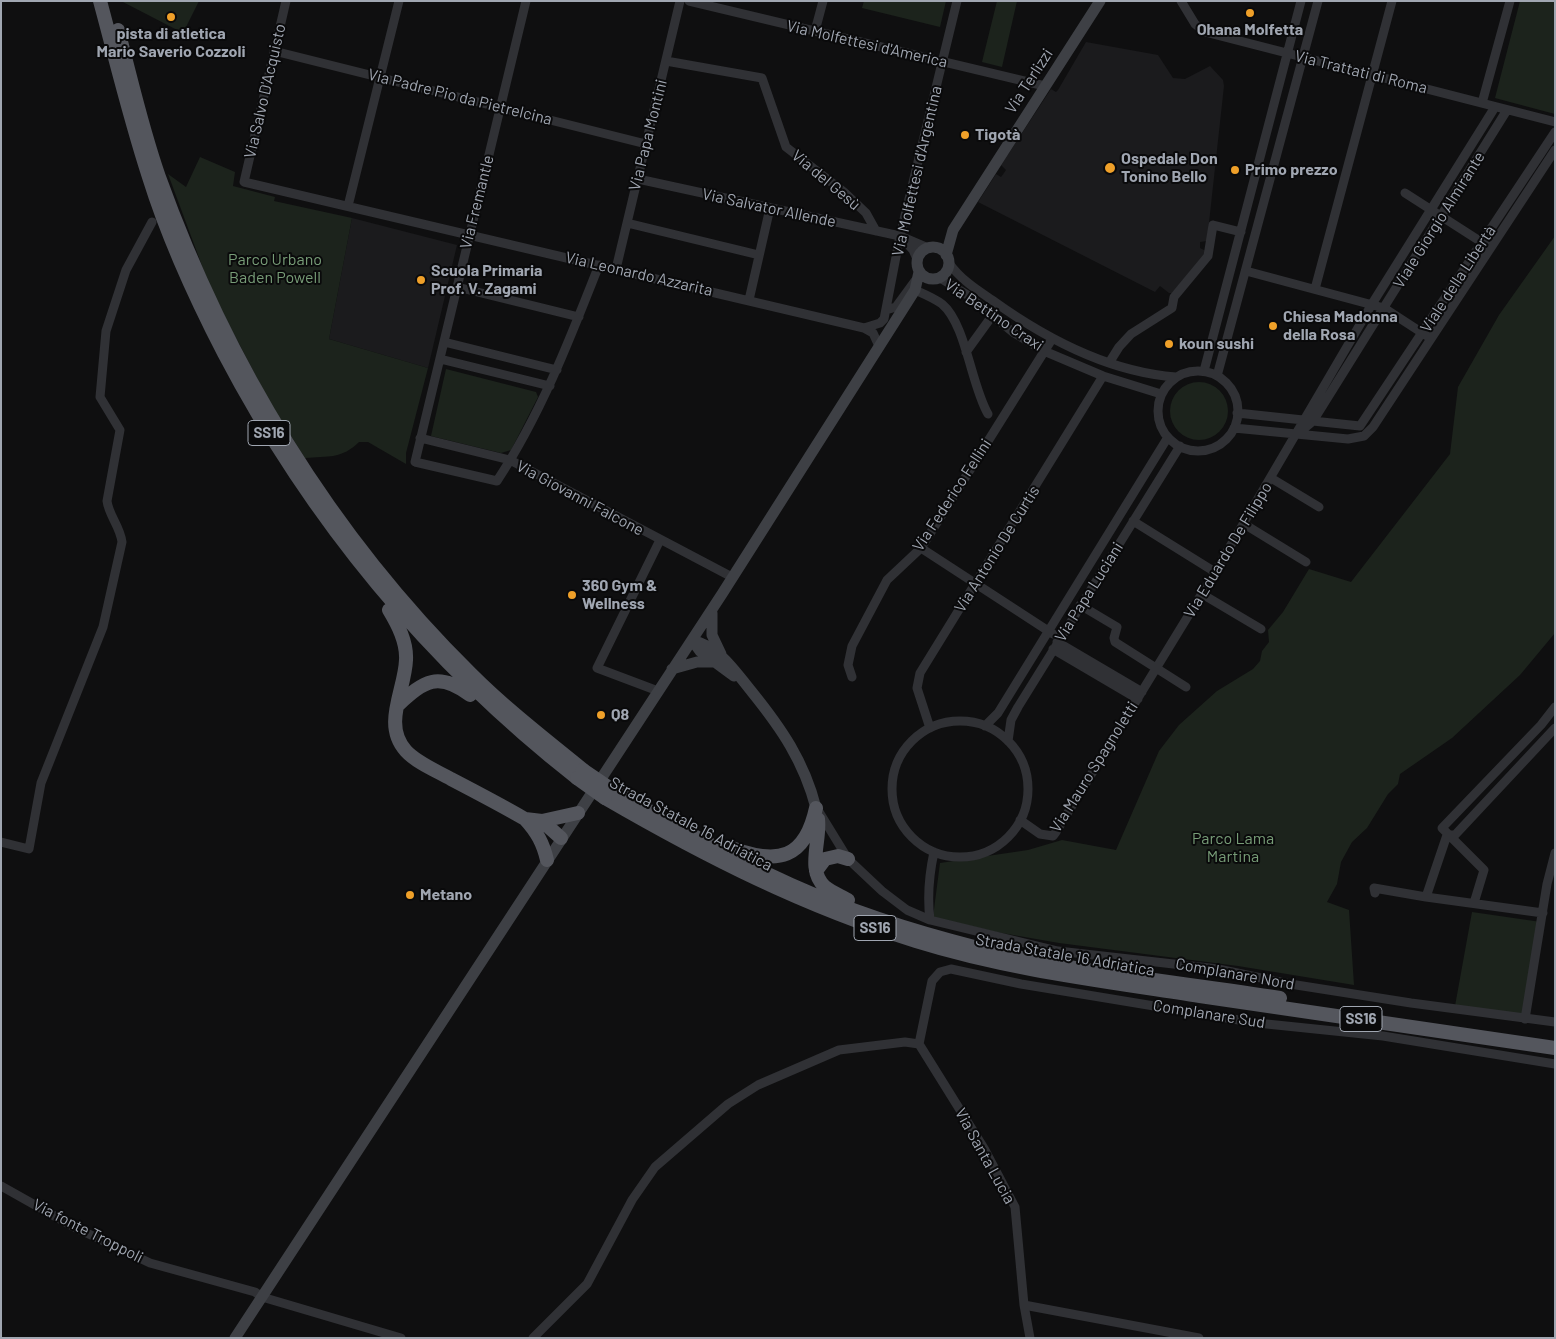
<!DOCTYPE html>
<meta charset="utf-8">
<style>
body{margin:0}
#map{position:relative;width:1556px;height:1339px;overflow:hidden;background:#0f0f10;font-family:Barlow,sans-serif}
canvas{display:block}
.frame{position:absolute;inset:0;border:2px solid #a0a6b1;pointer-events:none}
</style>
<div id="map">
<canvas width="1556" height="1339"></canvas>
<div class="frame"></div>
</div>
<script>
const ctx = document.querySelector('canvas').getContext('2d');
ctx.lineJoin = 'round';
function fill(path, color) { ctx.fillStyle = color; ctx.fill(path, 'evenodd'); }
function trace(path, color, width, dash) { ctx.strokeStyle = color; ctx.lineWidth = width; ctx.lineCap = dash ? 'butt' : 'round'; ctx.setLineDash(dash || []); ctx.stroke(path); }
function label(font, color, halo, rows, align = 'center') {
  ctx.font = font + ' Barlow,sans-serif'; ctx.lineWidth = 4; ctx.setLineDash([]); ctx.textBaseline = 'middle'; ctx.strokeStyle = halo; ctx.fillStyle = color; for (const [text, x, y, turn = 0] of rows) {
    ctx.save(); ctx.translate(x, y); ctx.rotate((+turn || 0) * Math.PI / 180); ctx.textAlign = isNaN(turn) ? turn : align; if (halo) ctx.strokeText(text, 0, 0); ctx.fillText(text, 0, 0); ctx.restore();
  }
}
fill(new Path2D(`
 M 1086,42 L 1158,55 L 1173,78 L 1185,79 L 1210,66 L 1223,80 L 1224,86 L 1207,241 L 1200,242 L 1200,248 L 1206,251 L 1206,255 L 1172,293 L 1169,293 L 1160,286 L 1155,292 L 978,202 L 996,174 L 1001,177 L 1004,173 L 1006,170 L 1001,165 L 1051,89 L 1056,92 L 1058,90 Z
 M 352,218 L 457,245 L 428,368 L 329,339 Z`), '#1b1b1d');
fill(new Path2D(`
 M 121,1 L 199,1 L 183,33 Z
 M 864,1 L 946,1 L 940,27 L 862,8 Z
 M 997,1 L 1017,1 L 1002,67 L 982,62 Z
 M 1520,1 L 1555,1 L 1555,114 L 1495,98 Z
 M 200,157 L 235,172 L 233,186 L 275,197 L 274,201 L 352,218 L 329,339 L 428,368 L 406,453 L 406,464 L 368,442 L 359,442 C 342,459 328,456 305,458 L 271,405 L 211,290 L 168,174 L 186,187 Z
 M 1555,236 L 1555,633 L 1520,675 L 1452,738 L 1400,774 L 1398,784 L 1388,794 L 1367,828 L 1352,842 L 1341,862 L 1337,884 L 1327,902 L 1349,910 L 1354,985 L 1238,966 L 1059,943 L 996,932 L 933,917 L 940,863 L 1028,850 L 1062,840 L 1116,850 L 1159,751 L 1179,725 L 1217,691 L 1253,669 L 1260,661 L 1262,651 L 1269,642 L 1268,630 L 1283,612 L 1309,569 L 1351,582 L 1450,454 L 1458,387 L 1499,315 Z
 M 446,369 L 536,392 L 538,397 L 511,450 L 501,453 L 431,436 Z
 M1170 411a29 29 0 1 1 58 0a29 29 0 1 1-58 0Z
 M 1472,912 L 1541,922 L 1527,1016 L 1455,1006 Z`), '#1c231c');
trace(new Path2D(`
 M 286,1 L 244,182 L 864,328 L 873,333 L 879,346
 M 526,1 L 415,462 L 497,481 C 541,414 570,339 599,265
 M 689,1 L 1045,86
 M 1181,1 L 1195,24 L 1205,32 L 1555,122
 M 815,31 L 823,1
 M 274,51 L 646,144
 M 666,61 L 762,78 L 786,147 L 844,192 L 866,213 L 876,231
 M 1482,103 L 1510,1
 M 638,179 L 900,236 L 928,248
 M 1405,193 L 1486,245
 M 348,206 L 399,1
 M 627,223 L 759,255
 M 902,238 L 913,250 L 917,259
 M 949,263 C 960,279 977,290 992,300 C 1046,339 1108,372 1176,377
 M 616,269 L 680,1
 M 1246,271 L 1384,308 L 1427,336
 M 940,278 L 966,294 L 1014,333 L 1044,351 L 1103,376 L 1161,394
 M 457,287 L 579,317
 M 1315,289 L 1392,1
 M 915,290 C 924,294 934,298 942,304 C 966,324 971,385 988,414
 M 749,300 L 770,208
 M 886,310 L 896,307 L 915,281
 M 864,328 L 880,323 L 884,319 L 900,236 L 957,1
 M 444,342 L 557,370
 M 966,352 L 992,316
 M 440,359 L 550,386
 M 1109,363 L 1119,347 L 1131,334 L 1172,308 L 1174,297 L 1208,256 L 1213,225 L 1241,232
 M 1204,371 L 1301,1
 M1158 411a40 40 0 1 1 80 0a40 40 0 1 1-80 0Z
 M 1217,376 L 1318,1
 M 1237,413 L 1360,426
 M 1360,426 L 1555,132
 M 1234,428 L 1348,439 L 1364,436 L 1373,427 L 1555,150
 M 1300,432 L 1313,421 L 1507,110
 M 420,438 L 510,460 L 732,577
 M 1271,478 L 1319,507
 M 1133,521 L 1215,572
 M 1244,524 L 1306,562
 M 921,548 L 1053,634
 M 1202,594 L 1261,629
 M 1080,605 L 1117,627 L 1114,638 L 1115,642 L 1186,687
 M 1057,642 L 1142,692
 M 1053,649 L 1138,699
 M 852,677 L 848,665 L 852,646 L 887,580 L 921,548 L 1052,339
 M 658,691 L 597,668 L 660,540
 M892 789a68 68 0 1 1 136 0a68 68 0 1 1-136 0Z
 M 985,726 L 998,713 L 1168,437
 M 930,728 L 917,688 L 920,673 L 1103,376
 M 1008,741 L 1011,720 L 1018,707 L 1180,446
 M 818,810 L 848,859 L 882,891 L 907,910 L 930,920 L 1058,951 L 1218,969 L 1290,984 L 1411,1003 L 1555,1022
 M 1020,820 L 1040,834 L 1053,836 L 1056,832 L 1215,572 L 1372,304 L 1495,107
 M 1447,835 L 1426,897 L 1543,913
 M 1447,835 L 1455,835 L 1555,728
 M 1,842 L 29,849 L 41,783 L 103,627 L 122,542 C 120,526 109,516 107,501 L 120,430 L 100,397 L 106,331 L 126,270 L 152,222
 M 1375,893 L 1374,888 L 1426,897
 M 1474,903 L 1484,870 L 1442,828 L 1541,725 L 1555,707
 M 930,920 C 927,896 929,875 934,852
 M 1525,1019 L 1547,884 L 1555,853
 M 919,1044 L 932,981 L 940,972 L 951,969 L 1021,984 L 1257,1023 L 1383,1036 L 1555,1064
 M 919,1044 L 985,1150 L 1015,1207 L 1024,1305 L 1030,1338
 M 1,1186 L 74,1227 L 150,1263 L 255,1292 L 262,1297 L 401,1338
 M 1024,1305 L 1199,1338
 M 533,1338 L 587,1284 L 632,1200 L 655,1167 L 728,1104 L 758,1085 L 839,1050 L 905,1042 L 919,1044`), '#303135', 9);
trace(new Path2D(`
 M917 263a16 16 0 1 1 32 0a16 16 0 1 1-32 0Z
 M 946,255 L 953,230 L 1100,1
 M 712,613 L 712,635 L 721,654
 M 692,640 C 720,647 734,670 752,692 C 781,728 804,761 816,808
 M 692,640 L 700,651 L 734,676
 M 672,669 L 697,662 L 715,662
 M 235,1338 L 722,594 L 915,290 L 919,272`), '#3e4045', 11);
trace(new Path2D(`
 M 100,1 C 116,60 130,119 149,177 C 168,238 195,297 224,353 C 312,521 428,661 577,778
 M 118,30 C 131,79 142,129 159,177 C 226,363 330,535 471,674 C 506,709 545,739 583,770
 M 389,610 C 398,625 407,642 406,660 C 405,690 382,725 406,751 C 417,763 437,771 451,779 C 476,792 501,805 525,819 L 542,821 L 578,813
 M 398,705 C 424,681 438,671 470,695
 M 611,789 C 670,823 729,857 791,885 C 851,912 914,932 978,948 C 1076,973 1179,982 1280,998
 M 605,798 C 705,856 805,907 916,941 C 1009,970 1105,981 1200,996 C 1318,1013 1436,1031 1555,1048
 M 525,819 C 537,832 543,843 547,860
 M 818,819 C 821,840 806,870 825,887 C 831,892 841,896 848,900
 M 542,821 L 561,838
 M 732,848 C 778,865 805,859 816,808
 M 816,871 L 825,859 L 838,856 L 848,859`), '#54565d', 14);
trace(new Path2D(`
 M 583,770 L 611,789
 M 577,778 L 605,798`), '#54565d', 14);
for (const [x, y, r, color] of [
 [1250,13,5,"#efa029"],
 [171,17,5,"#efa029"],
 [965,135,5,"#efa029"],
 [1110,168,6,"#efa029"],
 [1235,170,5,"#efa029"],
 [421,280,5,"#efa029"],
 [1273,326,5,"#efa029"],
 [1169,344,5,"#efa029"],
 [572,595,5,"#efa029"],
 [601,715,5,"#efa029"],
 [410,895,5,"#efa029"]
]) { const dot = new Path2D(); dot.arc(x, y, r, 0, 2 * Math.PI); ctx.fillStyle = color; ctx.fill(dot); trace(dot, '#0a0a0b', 2); }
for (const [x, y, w] of [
 [269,433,42],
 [875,928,42],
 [1361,1019,42]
]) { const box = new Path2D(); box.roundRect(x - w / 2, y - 12.5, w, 25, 4); ctx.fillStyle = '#0a0a0b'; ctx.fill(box); trace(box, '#a0a6b1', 1); }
label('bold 15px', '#a0a6b1', null, [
 ["SS16",269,433],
 ["SS16",875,928],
 ["SS16",1361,1019]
]);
label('bold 16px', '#a0a6b1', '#0a0a0b', [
 ["Ohana Molfetta",1250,30,"center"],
 ["pista di atletica",171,34,"center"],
 ["Mario Saverio Cozzoli",171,52,"center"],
 ["Tigotà",975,135],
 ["Ospedale Don",1121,159],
 ["Tonino Bello",1121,177],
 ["Primo prezzo",1245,170],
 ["Scuola Primaria",431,271],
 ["Prof. V. Zagami",431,289],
 ["Chiesa Madonna",1283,317],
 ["della Rosa",1283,335],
 ["koun sushi",1179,344],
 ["360 Gym &",582,586],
 ["Wellness",582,604],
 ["Q8",611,715],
 ["Metano",420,895]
], 'left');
label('16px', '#a0a6b1', '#0a0a0b', [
 ["Via Molfettesi d'America",867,44,13],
 ["Via Trattati di Roma",1361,72,14],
 ["Via Terlizzi",1029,81,-57],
 ["Via Salvo D'Acquisto",265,91,-77],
 ["Via Padre Pio da Pietrelcina",460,97,14],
 ["Via Papa Montini",648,135,-76],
 ["Via Molfettesi d'Argentina",917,171,-77],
 ["Via del Gesù",826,180,40],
 ["Via Fremantle",477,202,-76],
 ["Via Salvator Allende",769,208,12],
 ["Viale Giorgio Almirante",1439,220,-58],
 ["Via Leonardo Azzarita",639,274,13],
 ["Viale della Libertà",1458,279,-57],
 ["Via Bettino Craxi",994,315,34],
 ["Via Federico Fellini",952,495,-57],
 ["Via Giovanni Falcone",580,498,28],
 ["Via Antonio De Curtis",997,549,-58],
 ["Via Eduardo De Filippo",1228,550,-59],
 ["Via Papa Luciani",1089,592,-58],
 ["Via Mauro Spagnoletti",1094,767,-58],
 ["Strada Statale 16 Adriatica",691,824,28],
 ["Strada Statale 16 Adriatica",1065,955,10],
 ["Complanare Nord",1235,974,10],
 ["Complanare Sud",1209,1014,9],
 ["Via Santa Lucia",985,1156,61],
 ["Via fonte Troppoli",88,1231,27]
]);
label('16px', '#779c77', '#0a0a0b', [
 ["Parco Urbano",275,260],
 ["Baden Powell",275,278],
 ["Parco Lama",1233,839],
 ["Martina",1233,857]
]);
</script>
